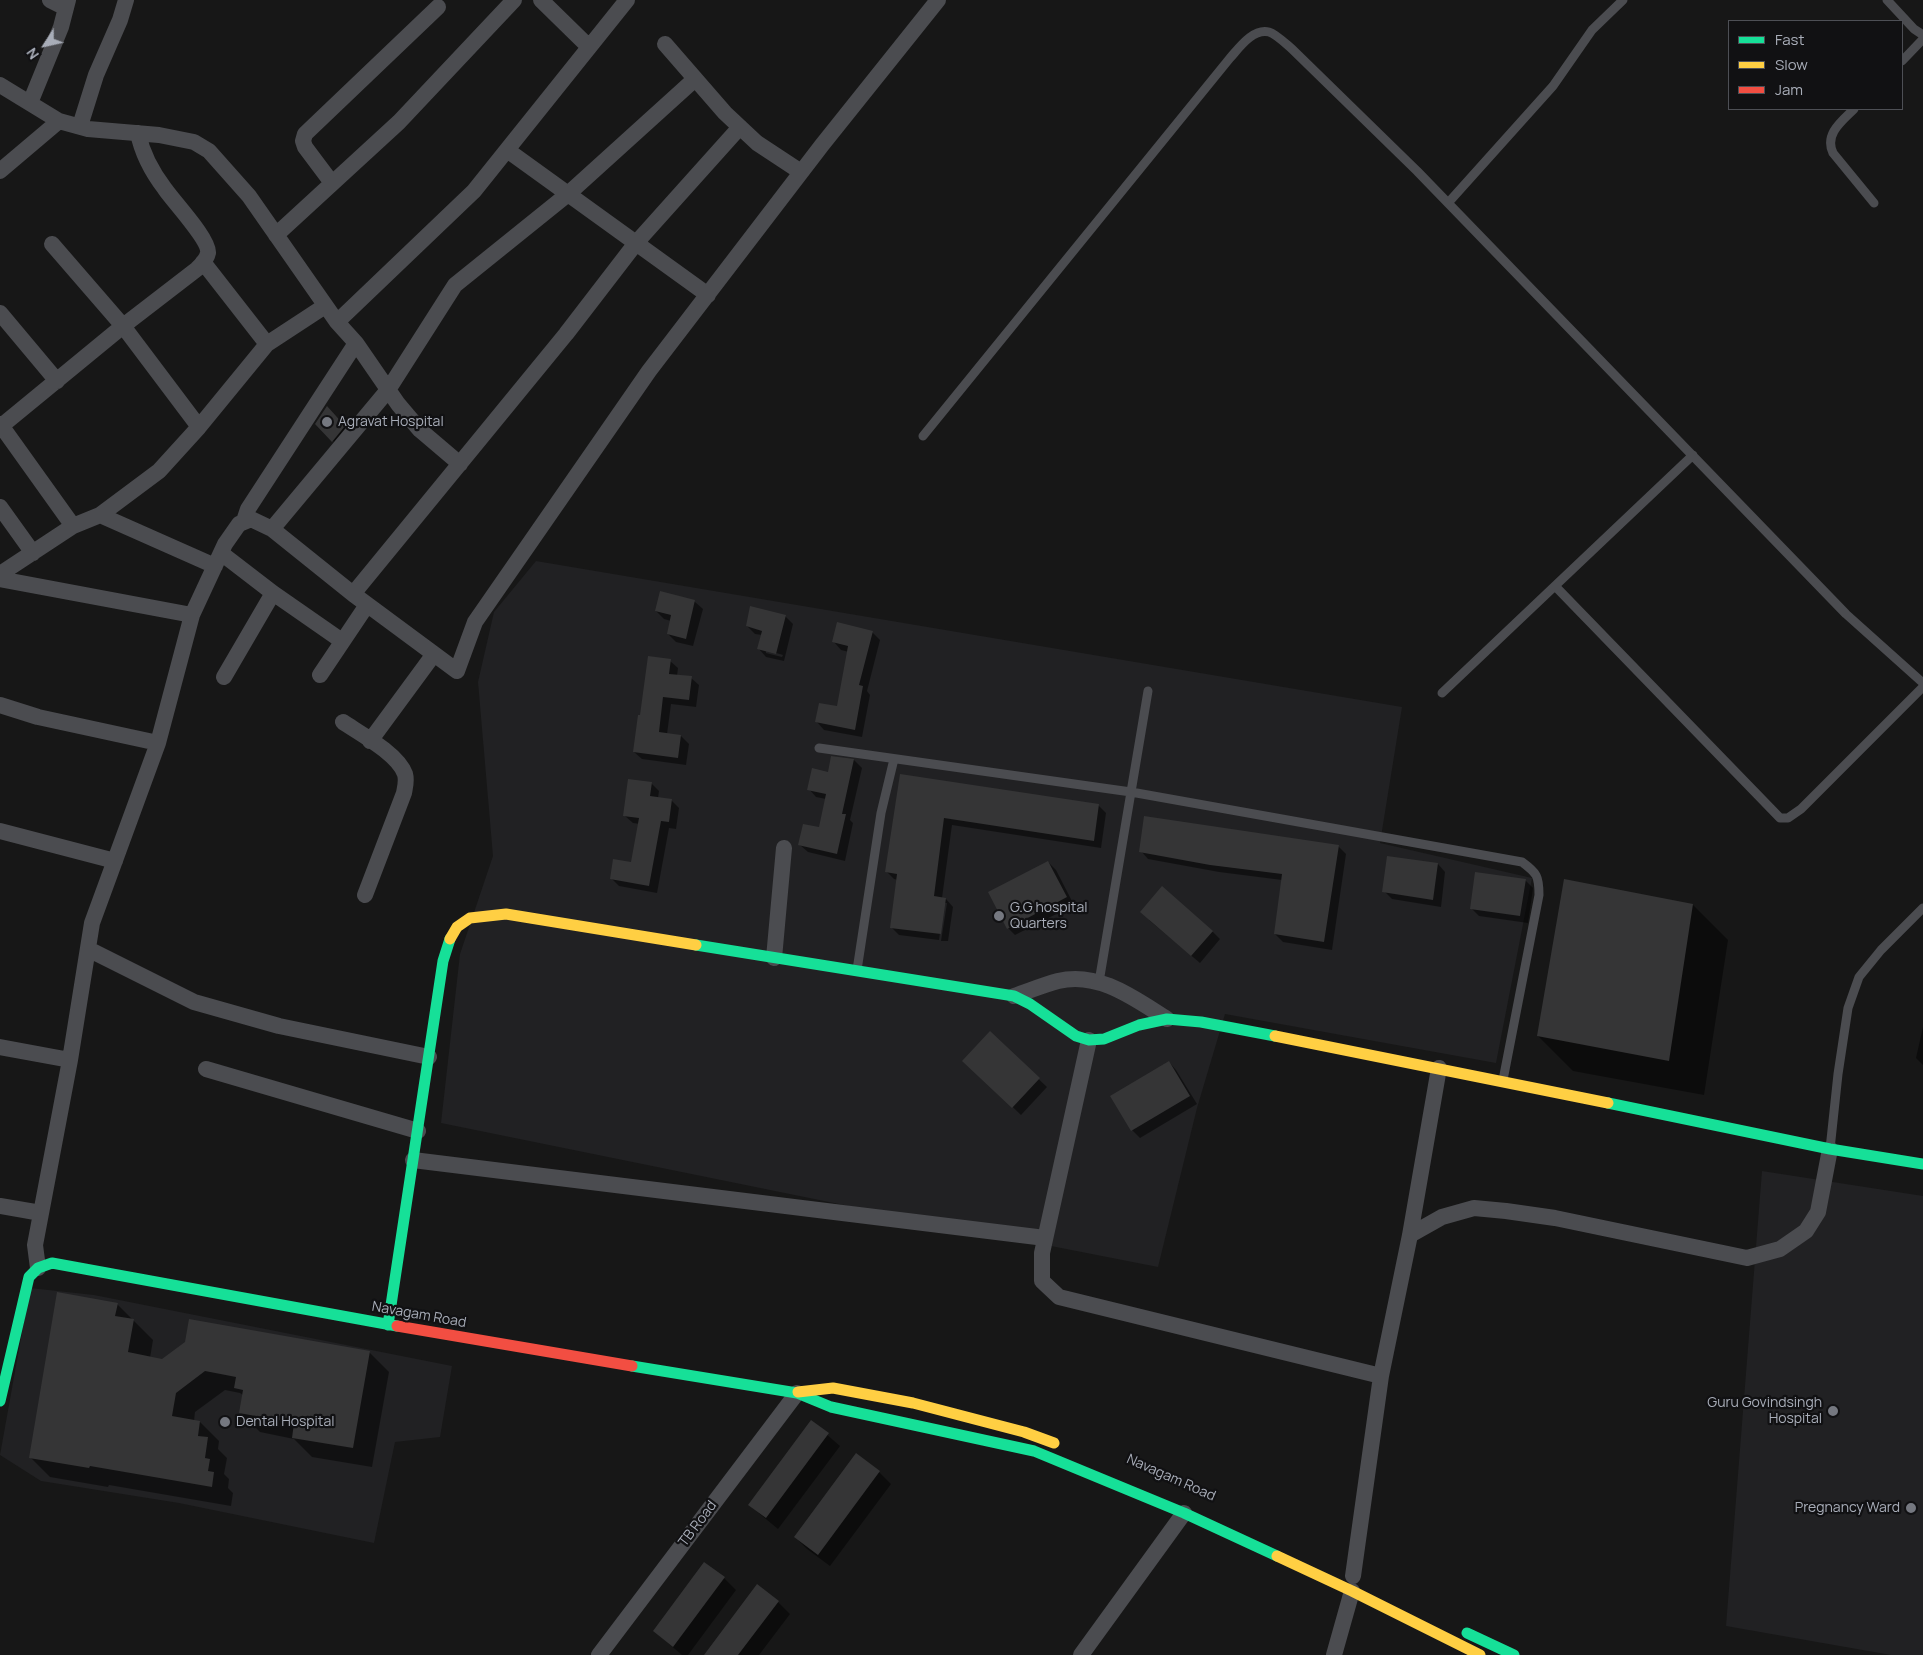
<!DOCTYPE html>
<style>
body{margin:0}
#map{position:relative;width:1923px;height:1655px;overflow:hidden;background:#171717;font-family:Manrope,sans-serif}
canvas{display:block}
.legend{position:absolute;left:1728px;top:20px;width:175px;height:90px;box-sizing:border-box;background:#111113;border:1px solid #4d4f55;margin:0;padding:6px 9px;list-style:none;font-size:15px;color:#a8adb8}
.legend li{display:flex;align-items:center;gap:10px;height:25px}
.legend b{width:25px;border:1px solid #4d4f55}
.north{position:absolute;left:20px;top:20px;width:50px;height:50px;-webkit-text-stroke:4px #111113;paint-order:stroke;rotate:235deg;font-size:14px;font-weight:700;line-height:20px;text-align:center;color:#a8adb8}
.north::after{content:'';display:block;margin:auto;width:18px;height:22px;background:#a8adb8;clip-path:polygon(50% 0,100% 100%,50% 72%,0 100%)}
</style>
<div id="map">
<canvas width="1923" height="1655"></canvas>
<ul class="legend">
<li><b style="height:6px;background:#16e098"></b>Fast</li>
<li><b style="height:6px;background:#ffcf43"></b>Slow</li>
<li><b style="height:6px;background:#f24e42"></b>Jam</li>
</ul>
<div class="north">N</div>
</div>
<script>
const ctx = document.querySelector('canvas').getContext('2d');
ctx.lineJoin = 'round';
function fill(path, color) { ctx.fillStyle = color; ctx.fill(path, 'evenodd'); }
function trace(path, color, width, dash) { ctx.strokeStyle = color; ctx.lineWidth = width; ctx.lineCap = dash ? 'butt' : 'round'; ctx.setLineDash(dash || []); ctx.stroke(path); }
function label(font, color, halo, rows, align = 'center') {
  ctx.font = font + ' Manrope,sans-serif'; ctx.lineWidth = 4.5; ctx.setLineDash([]); ctx.textBaseline = 'middle'; ctx.strokeStyle = halo; ctx.fillStyle = color; for (const [text, x, y, turn = 0] of rows) {
    ctx.save(); ctx.translate(x, y); ctx.rotate((+turn || 0) * Math.PI / 180); ctx.textAlign = isNaN(turn) ? turn : align; if (halo) ctx.strokeText(text, 0, 0); ctx.fillText(text, 0, 0); ctx.restore();
  }
}
fill(new Path2D(`
 M 536,561 L 1402,707 L 1380,843 L 1532,878 L 1496,1063 L 1225,1014 L 1197,1108 L 1158,1267 L 888,1214 L 441,1123 L 460,954 L 493,856 L 478,682 L 494,612 Z
 M 1762,1171 L 1923,1196 L 1923,1655 L 1891,1655 L 1726,1626 Z
 M 30,1288 L 94,1295 L 452,1366 L 440,1437 L 395,1442 L 374,1543 L 179,1503 L 41,1481 L 0,1455 Z`), '#212123');
fill(new Path2D(`
 M 327,408 L 352,434 L 340,448 L 317,424 Z
 M 661,593 L 695,602 L 703,609 L 693,646 L 676,642 L 668,634 L 671,621 L 664,619 L 656,611 Z
 M 785,616 L 793,624 L 784,661 L 766,657 L 759,649 L 762,635 L 755,634 L 747,626 ZM 766,650 L 783,655 L 782,657 L 766,653 Z
 M 872,632 L 880,640 L 867,691 L 870,695 L 862,737 L 824,730 L 817,722 L 838,708 L 849,652 L 841,650 L 834,642 Z
 M 670,661 L 678,668 L 677,676 L 691,678 L 699,685 L 696,707 L 671,704 L 667,734 L 681,736 L 689,744 L 686,765 L 642,759 L 634,752 L 641,716 Z
 M 832,757 L 854,760 L 862,768 L 850,820 L 853,823 L 845,861 L 808,852 L 800,845 L 820,829 L 826,799 L 816,797 L 809,789 L 829,773 Z
 M 901,775 L 1098,805 L 1106,813 L 1101,848 L 952,825 L 942,898 L 946,899 L 953,907 L 948,941 L 941,941 L 947,903 L 944,903 L 939,940 L 899,935 L 891,927 L 898,880 L 894,879 L 886,871 Z
 M 651,783 L 659,791 L 658,798 L 671,800 L 679,808 L 676,829 L 669,828 L 657,893 L 619,886 L 611,878 L 632,864 L 640,824 L 633,823 L 625,816 Z
 M 1338,846 L 1346,854 L 1332,950 L 1283,942 L 1275,934 L 1282,880 L 1219,872 L 1148,859 L 1141,851 Z
 M 1048,862 L 1056,870 L 1074,905 L 1015,935 L 1008,928 Z
 M 1438,864 L 1445,872 L 1441,907 L 1392,899 L 1384,891 Z
 M 1525,880 L 1533,888 L 1528,923 L 1479,916 L 1471,908 Z
 M 1693,905 L 1728,940 L 1704,1095 L 1573,1071 L 1538,1036 Z
 M 1149,920 L 1213,932 L 1220,939 L 1200,963 Z
 M 1923,1027 L 1923,1065 L 1916,1058 Z
 M 990,1033 L 1047,1087 L 1021,1115 L 972,1068 Z
 M 1169,1062 L 1176,1070 L 1197,1104 L 1140,1138 L 1132,1130 Z
 M 117,1304 L 153,1340 L 150,1358 L 162,1360 L 369,1352 L 389,1372 L 372,1467 L 312,1457 L 294,1439 L 260,1432 L 241,1413 L 244,1396 L 240,1393 L 225,1390 L 195,1412 L 194,1421 L 200,1422 L 219,1441 L 218,1449 L 227,1458 L 224,1474 L 229,1479 L 228,1488 L 233,1493 L 231,1506 L 109,1485 L 108,1487 L 50,1477 L 30,1457 Z
 M 811,1421 L 840,1446 L 778,1529 L 749,1505 Z
 M 879,1472 L 891,1484 L 830,1566 L 807,1549 L 795,1537 Z
 M 704,1563 L 724,1578 L 736,1590 L 688,1655 L 682,1655 L 654,1631 Z
 M 778,1602 L 790,1614 L 759,1655 L 705,1655 Z`), '#0007');
fill(new Path2D(`
 M 327,406 L 345,426 L 332,442 L 315,424 Z
 M 660,591 L 695,600 L 686,639 L 667,634 L 671,615 L 655,611 Z
 M 750,606 L 786,615 L 776,654 L 757,649 L 762,631 L 746,626 Z
 M 837,622 L 873,631 L 859,685 L 863,686 L 855,730 L 815,722 L 819,703 L 837,706 L 848,646 L 832,642 Z
 M 648,656 L 671,659 L 669,674 L 692,676 L 689,700 L 663,697 L 659,732 L 681,735 L 678,758 L 633,752 L 638,715 L 640,715 Z
 M 831,756 L 854,759 L 842,814 L 846,814 L 837,854 L 798,845 L 803,824 L 819,827 L 826,794 L 807,790 L 812,768 L 828,772 Z
 M 900,774 L 1099,804 L 1094,841 L 944,818 L 934,896 L 946,898 L 941,934 L 890,928 L 897,874 L 885,872 Z
 M 628,779 L 652,782 L 650,796 L 672,799 L 669,822 L 661,821 L 649,886 L 610,879 L 613,859 L 631,862 L 639,818 L 623,816 Z
 M 1144,816 L 1339,845 L 1324,942 L 1274,934 L 1282,874 L 1210,865 L 1139,852 Z
 M 1387,856 L 1438,863 L 1433,900 L 1382,892 Z
 M 1048,861 L 1067,897 L 1007,929 L 988,892 Z
 M 1475,872 L 1526,879 L 1520,916 L 1470,909 Z
 M 1564,879 L 1693,904 L 1669,1061 L 1537,1036 Z
 M 1162,886 L 1213,931 L 1191,956 L 1140,912 Z
 M 990,1031 L 1040,1078 L 1012,1108 L 962,1061 Z
 M 1169,1061 L 1190,1096 L 1131,1131 L 1110,1096 Z
 M 57,1292 L 118,1303 L 115,1316 L 134,1319 L 128,1352 L 162,1359 L 185,1342 L 189,1319 L 370,1351 L 353,1448 L 292,1438 L 294,1423 L 239,1413 L 243,1390 L 234,1388 L 236,1377 L 205,1371 L 176,1393 L 172,1416 L 200,1421 L 198,1436 L 208,1437 L 205,1458 L 210,1459 L 208,1471 L 214,1472 L 212,1487 L 90,1466 L 89,1468 L 29,1458 Z
 M 811,1420 L 829,1433 L 766,1518 L 748,1505 Z
 M 856,1453 L 880,1471 L 818,1555 L 794,1537 Z
 M 704,1562 L 725,1577 L 673,1647 L 653,1631 Z
 M 757,1584 L 779,1601 L 738,1655 L 704,1655 Z`), '#353536');
trace(new Path2D(`
 M 1887,0 L 1914,29 L 1923,35
 M 1902,61 L 1923,39
 M 1854,109 C 1842,121 1824,134 1833,153 L 1874,203
 M 1448,203 L 1553,86 L 1592,30 L 1623,0
 M 923,436 L 1230,58 C 1239,48 1253,28 1269,32 C 1276,34 1286,44 1292,49 L 1417,171 L 1846,614 L 1923,683
 M 1555,586 L 1780,818 L 1788,818 L 1801,809 L 1923,687
 M 1442,693 L 1693,455
 M 819,748 L 1131,792 L 1522,862 C 1537,873 1539,876 1539,895 L 1503,1080
 M 857,970 L 881,813 L 894,759
 M 1099,982 L 1148,691
 M 1830,1149 L 1838,1074 L 1848,1008 L 1859,977 L 1881,950 L 1923,908`), '#4b4c50', 9);
trace(new Path2D(`
 M 50,0 L 66,8
 M 541,0 L 589,47
 M 665,44 L 725,113 L 757,143 L 801,172
 M 0,85 L 59,121 L 88,129 L 159,135 L 194,142 L 209,151 L 249,196 L 337,322 L 356,343 L 398,404 L 420,430 L 460,464
 M 30,103 L 61,27 L 68,0
 M 80,126 L 96,75 L 120,20 L 126,0
 M 507,150 L 708,295
 M 0,171 L 59,121
 M 332,183 L 305,147 L 303,141 L 305,134 L 438,7
 M 276,235 L 399,122 L 514,0
 M 52,244 L 123,326 L 199,427
 M 203,262 L 267,344
 M 0,313 L 57,381
 M 337,322 L 474,191 L 627,0
 M 0,424 L 73,526
 M 0,427 L 123,326 L 197,269 C 201,265 207,259 208,253 C 210,240 173,201 165,189 C 152,172 142,153 138,133
 M 0,507 L 33,553
 M 100,515 L 215,566
 M 244,521 L 248,509 L 356,343
 M 272,529 L 388,390 L 455,285 L 568,194 L 695,79
 M 221,553 L 273,593 L 342,641
 M 0,574 L 73,526 L 100,515 L 159,471 L 199,427 L 267,344 L 325,306
 M 0,579 L 192,615
 M 353,594 L 566,334 L 636,243 L 740,127
 M 320,675 L 367,605
 M 224,677 L 273,593
 M 0,705 L 38,717 L 158,743
 M 343,722 C 361,734 398,754 405,774 C 407,781 405,787 404,793 L 365,895
 M 370,741 L 434,654
 M 0,831 L 115,861
 M 88,949 L 194,1002 L 279,1026 L 429,1057
 M 774,958 L 784,848
 M 1014,996 C 1029,991 1043,985 1058,981 C 1099,971 1135,999 1167,1019
 M 1089,1040 L 1042,1253 L 1042,1281 L 1059,1297 L 1381,1376
 M 0,1047 L 70,1060
 M 206,1069 L 418,1131
 M 413,1160 L 1045,1238
 M 0,1206 L 41,1213
 M 1410,1235 L 1442,1217 L 1474,1208 L 1506,1211 L 1555,1218 L 1747,1258 L 1780,1249 L 1806,1231 L 1818,1212 L 1830,1149
 M 38,1268 L 35,1245 L 70,1060 L 92,923 L 158,743 L 192,615 L 225,544 L 239,524 L 251,519 L 272,529 L 353,594 L 457,671 L 475,622 L 649,371 L 822,145 L 938,0
 M 1353,1576 L 1381,1376 L 1410,1235 L 1439,1068
 M 599,1655 L 797,1393
 M 1081,1655 L 1184,1513
 M 1334,1655 L 1352,1591`), '#4b4c50', 16);
trace(new Path2D(`
 M 696,945 L 1014,996 L 1030,1004 L 1076,1036 L 1089,1040 L 1104,1039 L 1139,1025 L 1167,1019 L 1201,1022 L 1275,1036
 M 1608,1103 L 1830,1149 L 1923,1164
 M 388,1325 L 443,961 L 450,939
 M 632,1366 L 797,1393 L 831,1407 L 1034,1451 L 1184,1513 L 1277,1556
 M 0,1401 L 29,1277 L 38,1268 L 52,1263 L 397,1326
 M 1467,1633 L 1514,1655`), '#16e098', 11);
trace(new Path2D(`
 M 450,939 L 457,927 L 470,918 L 506,914 L 696,945
 M 1275,1036 L 1608,1103
 M 798,1392 L 833,1388 L 913,1403 L 1024,1432 L 1054,1443
 M 1277,1556 L 1352,1591 L 1480,1655`), '#ffcf43', 11);
trace(new Path2D(`
 M 397,1326 L 632,1366`), '#f24e42', 11);
for (const [x, y, r, color] of [
 [327,422,6,"#757880"],
 [999,916,6,"#757880"],
 [1833,1411,6,"#757880"],
 [225,1422,6,"#757880"],
 [1911,1508,6,"#757880"]
]) { const dot = new Path2D(); dot.arc(x, y, r, 0, 2 * Math.PI); ctx.fillStyle = color; ctx.fill(dot); trace(dot, '#111113', 2); }
label('14px', '#a8adb8', '#111113', [
 ["Agravat Hospital",338,422],
 ["G.G hospital",1010,908],
 ["Quarters",1010,924],
 ["Guru Govindsingh",1822,1403,"right"],
 ["Hospital",1822,1419,"right"],
 ["Dental Hospital",236,1422],
 ["Pregnancy Ward",1900,1508,"right"]
], 'left');
label('14px', '#a8adb8', '#111113', [
 ["Navagam Road",419,1315,10],
 ["Navagam Road",1171,1478,24],
 ["TB Road",698,1524,-53]
]);
</script>
